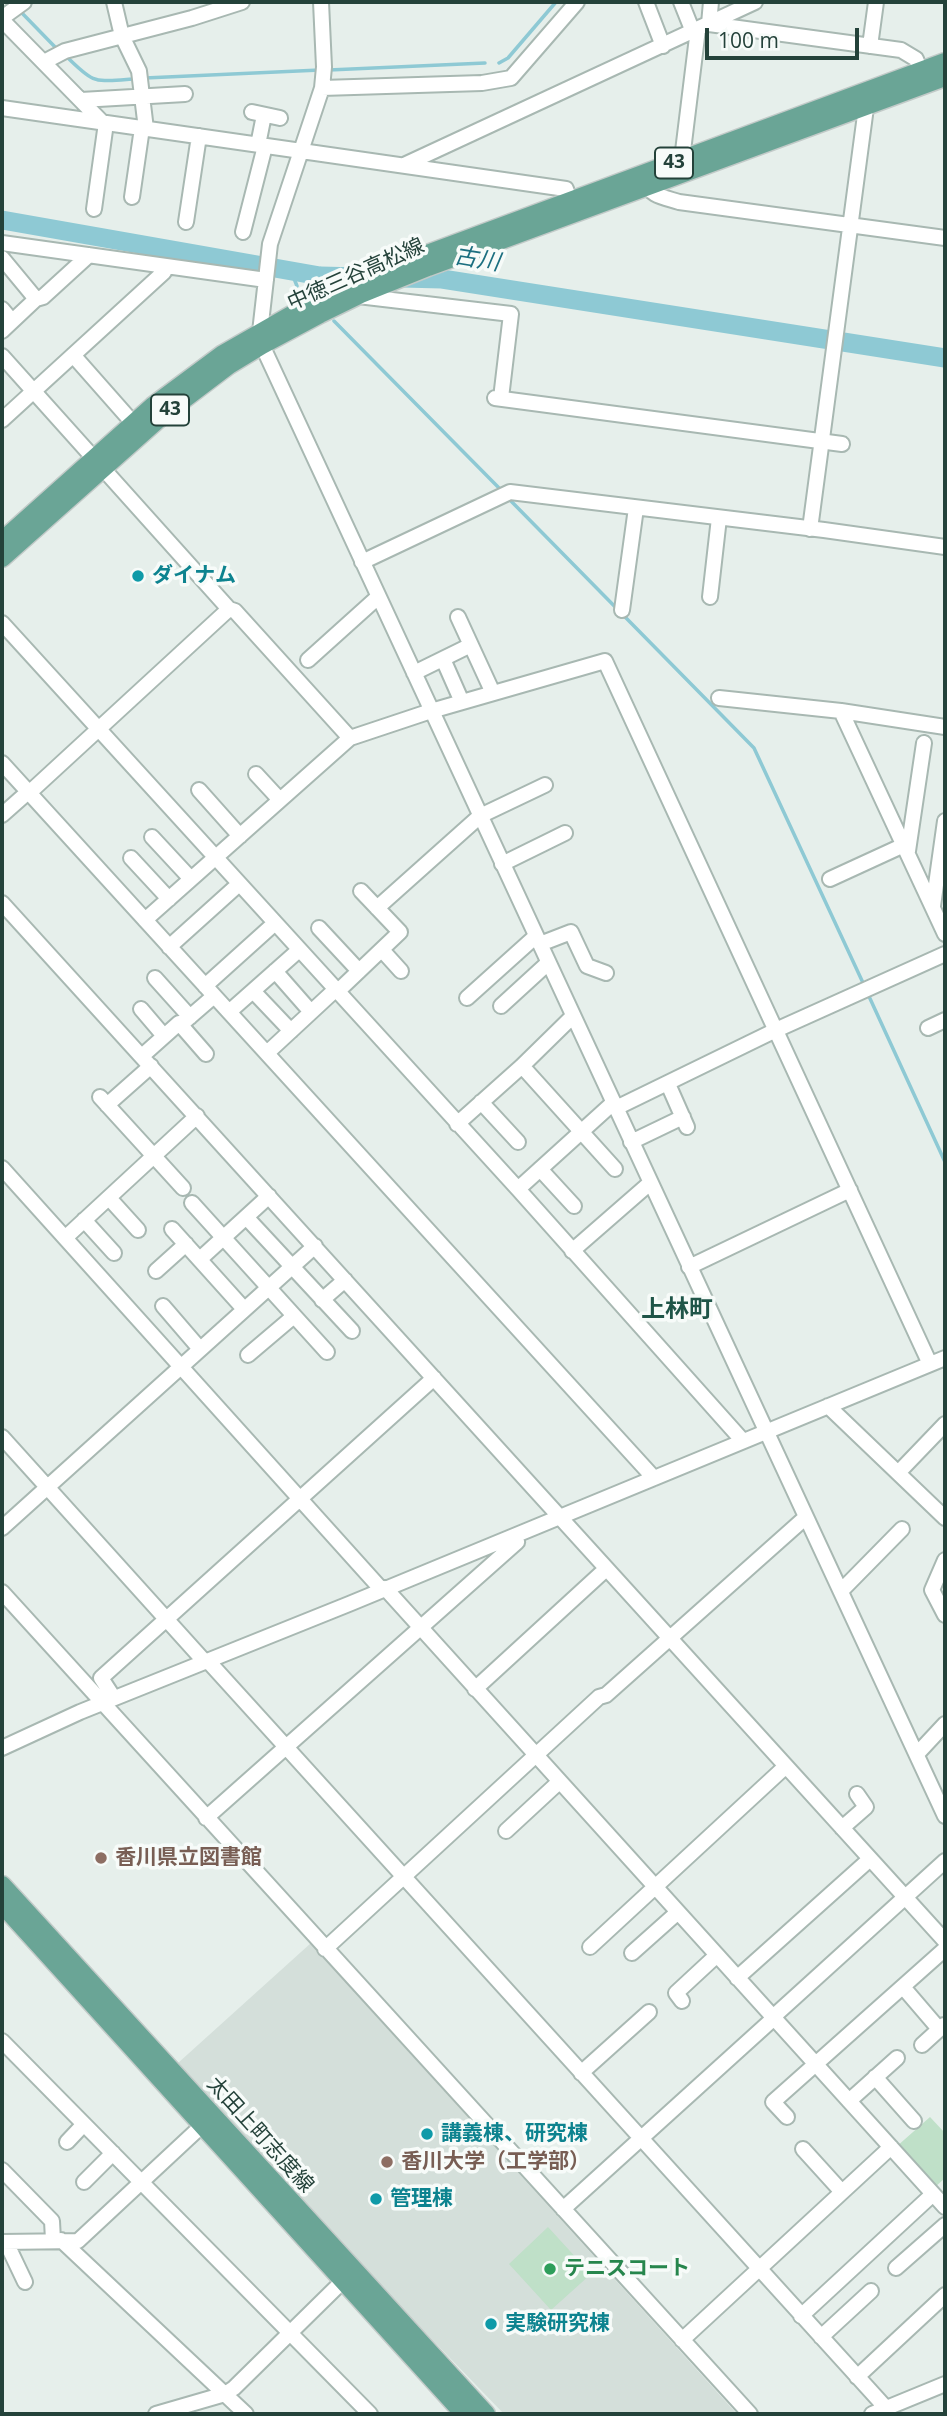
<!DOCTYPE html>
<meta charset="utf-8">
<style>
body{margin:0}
#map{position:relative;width:947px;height:2416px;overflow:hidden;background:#e6efeb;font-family:"Open Sans",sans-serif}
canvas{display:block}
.frame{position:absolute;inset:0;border:4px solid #24423a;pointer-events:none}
.scale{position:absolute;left:705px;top:28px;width:154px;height:32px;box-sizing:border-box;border:4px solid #24423a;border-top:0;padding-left:9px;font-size:21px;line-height:24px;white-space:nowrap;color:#24423a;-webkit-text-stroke:5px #f7fbf9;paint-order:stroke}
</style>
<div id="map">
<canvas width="947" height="2416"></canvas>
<div class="frame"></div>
<div class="scale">100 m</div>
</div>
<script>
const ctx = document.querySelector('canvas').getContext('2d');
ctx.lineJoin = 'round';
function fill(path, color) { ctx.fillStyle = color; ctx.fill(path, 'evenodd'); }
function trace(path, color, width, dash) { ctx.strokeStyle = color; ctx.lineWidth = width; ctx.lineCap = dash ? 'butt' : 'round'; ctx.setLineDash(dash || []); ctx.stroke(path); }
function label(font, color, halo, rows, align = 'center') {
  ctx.font = font + ' "Open Sans","Noto Sans JP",sans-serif'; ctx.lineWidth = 7; ctx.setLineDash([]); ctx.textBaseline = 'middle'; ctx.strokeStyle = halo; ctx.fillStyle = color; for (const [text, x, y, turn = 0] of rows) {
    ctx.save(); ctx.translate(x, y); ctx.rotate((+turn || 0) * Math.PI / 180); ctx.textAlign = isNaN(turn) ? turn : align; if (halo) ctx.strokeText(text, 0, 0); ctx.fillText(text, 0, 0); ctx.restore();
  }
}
fill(new Path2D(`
 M 311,1943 L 386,2027 L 737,2414 L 504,2414 L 360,2265 L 178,2063 Z`), '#d4dfda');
fill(new Path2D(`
 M 930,2117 L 945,2133 L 945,2178 L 934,2188 L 896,2147 Z
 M 548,2227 L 591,2274 L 551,2310 L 509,2264 Z`), '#bfe0c8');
trace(new Path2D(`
 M 19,10 L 57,49
 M 66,56 C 96,86 94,81 136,79
 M 499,63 L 508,58 L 556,2
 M 329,70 L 485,63
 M 145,78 L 320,70
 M 291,271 L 297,286
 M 334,321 L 501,490
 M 508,498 L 754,748 L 864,985
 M 867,992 L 945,1162`), '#8ec9d4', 3.5);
trace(new Path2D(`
 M 2,220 L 320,276 L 442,279 L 945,358`), '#8ec9d4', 19);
const minor = new Path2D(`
 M 114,2 L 122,36 L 139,71 L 146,129
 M 321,2 L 324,67 L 322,88 L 270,244 L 260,332 L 262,345 L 945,1816
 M 646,2 L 663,46
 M 681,2 L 693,32
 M 711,2 L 709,24 L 901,50 L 916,59 L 924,79
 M 2,18 L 24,2
 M 2,20 L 103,123
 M 870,46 L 876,2
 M 44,62 L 65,51 L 192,18 L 242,2
 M 322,88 L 482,83 L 511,78 L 577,2
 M 81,100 L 185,94
 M 2,108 L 566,189 L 573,209
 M 252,112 L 280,118
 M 258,145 L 264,115
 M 686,159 L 683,151 L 698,29
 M 404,165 L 755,2
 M 643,180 C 650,196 663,197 679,202 L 945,238
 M 132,197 L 142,128
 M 94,209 L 106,123
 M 186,222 L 199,136
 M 243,232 L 265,146
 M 2,243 L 266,280
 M 2,258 L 36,299 L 2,331
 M 358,296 L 511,314 L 501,398
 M 36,299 L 43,297 L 89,255
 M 2,309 L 12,321
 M 73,355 L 133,423
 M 2,356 L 229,609 L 29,793
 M 495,398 L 842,444
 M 2,420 L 164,272
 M 810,529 L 867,100
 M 362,562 L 510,492 L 824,530 L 945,547
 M 710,597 L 719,518
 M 229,609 L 235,611 L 350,738 L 431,711 L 605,661 L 930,1364
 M 622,610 L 636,508
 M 458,617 L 493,693
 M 2,623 L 518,1189 L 743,1441
 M 443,659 L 462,702
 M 308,660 L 378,597
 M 414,673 L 471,645
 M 719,698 L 841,711 L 945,727
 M 841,711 L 945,934
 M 2,763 L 654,1478
 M 256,774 L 280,800
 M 199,790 L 240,836
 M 2,815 L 28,792
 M 152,837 L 191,879
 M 908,851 L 924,743
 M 131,858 L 169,899
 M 502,864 L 565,833
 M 830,879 L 904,845
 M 2,903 L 945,1941
 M 933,906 L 945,821
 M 377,908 L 480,816 L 545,785
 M 145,920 L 350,738
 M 319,928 L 359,971
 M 540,944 L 571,932 L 587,966 L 606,973
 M 169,947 L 239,884
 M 382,950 L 401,971
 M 275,971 L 311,1012
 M 155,978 L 190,1017
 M 205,986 L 275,923
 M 253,991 L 291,1031
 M 337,992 L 400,932 L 361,891
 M 467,998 L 536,936
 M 501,1006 L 548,963
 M 141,1009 L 164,1036
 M 229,1012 L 299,950
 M 184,1022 L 214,996
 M 928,1028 L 945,1020
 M 267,1053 L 335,990
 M 142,1056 L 179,1023 L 206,1054
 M 522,1066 L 573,1016
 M 668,1084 L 687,1127
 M 100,1097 L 183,1188
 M 481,1102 L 518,1142
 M 107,1105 L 151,1066
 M 616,1108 L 776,1030 L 945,954
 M 457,1124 L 522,1066 L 615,1169
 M 631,1142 L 683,1117
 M 2,1168 L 382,1590
 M 540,1169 L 574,1206
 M 518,1189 L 613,1103
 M 109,1198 L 138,1230
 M 192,1203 L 327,1352
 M 246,1217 L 352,1331
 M 84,1220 L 114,1253
 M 172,1229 L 244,1309
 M 65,1238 L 197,1116
 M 572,1251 L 650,1183
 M 200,1259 L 269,1196
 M 689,1267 L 850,1190
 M 156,1271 L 186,1244
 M 322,1300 L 345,1280
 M 163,1306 L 200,1349
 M 248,1355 L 294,1316
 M 828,1406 L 945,1518
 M 2,1437 L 205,1662
 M 898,1473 L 945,1424
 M 2,1528 L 315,1246
 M 945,1560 L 932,1590 L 945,1615
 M 385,1588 L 945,2207
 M 841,1591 L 902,1529
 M 2,1592 L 750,2414
 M 208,1661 L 886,2408
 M 475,1689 L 606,1569
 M 114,1698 L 101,1678 L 434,1378
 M 2,1748 L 80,1712 L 349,1604 L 945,1358
 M 917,1754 L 945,1724
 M 206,1818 L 517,1542 L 514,1536
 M 842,1828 L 866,1807 L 857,1794
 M 506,1831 L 559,1782
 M 590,1947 L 786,1766
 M 325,1949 L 599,1697 L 606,1695 L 806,1517
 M 632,1953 L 678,1912
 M 737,1978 L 870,1859
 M 903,1987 L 939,2029
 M 682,2001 L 676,1993 L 717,1955
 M 773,2017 L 945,1861
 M 2,2041 L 370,2414
 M 922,2045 L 944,2025
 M 581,2073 L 649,2012
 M 875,2077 L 914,2121
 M 849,2101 L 897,2058
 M 787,2117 L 773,2102 L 945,1949
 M 67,2142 L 84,2124
 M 803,2149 L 842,2192
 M 2,2170 L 52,2221 L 53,2240
 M 84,2182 L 113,2153
 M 563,2209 L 774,2018
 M 61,2240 L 246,2414
 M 2,2242 L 78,2241 L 208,2120
 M 6,2242 L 25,2282
 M 896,2268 L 945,2225
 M 801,2316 L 933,2194
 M 821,2337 L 871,2291
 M 682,2340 L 891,2147
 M 857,2377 L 945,2295
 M 156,2414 L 225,2394 L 234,2388 L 351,2273
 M 872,2414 L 945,2384`);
const major = new Path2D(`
 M 2,541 L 153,406 L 223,354 L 307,306 L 403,263 L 945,62
 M 2,558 L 163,415 L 229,365 L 262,345 L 320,314 L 361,294 L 428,267 L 945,77
 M 2,1885 L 486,2414
 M 2,1904 L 464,2414`);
trace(minor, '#a8b8b2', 18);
trace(major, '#c2cac8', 21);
trace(minor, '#fff', 14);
trace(major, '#6aa596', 18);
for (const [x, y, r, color] of [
 [138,576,7,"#0f9aa8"],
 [101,1858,7,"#8d6e63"],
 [427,2134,7,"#0f9aa8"],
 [387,2162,7,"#8d6e63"],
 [376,2199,7,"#0f9aa8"],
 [550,2269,7,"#2e9e5b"],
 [491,2324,7,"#0f9aa8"]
]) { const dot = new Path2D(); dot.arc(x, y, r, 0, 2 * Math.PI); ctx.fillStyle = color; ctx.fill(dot); trace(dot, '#f7fbf9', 2.5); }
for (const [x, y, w] of [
 [674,163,38],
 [170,410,38]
]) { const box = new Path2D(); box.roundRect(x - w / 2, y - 15.5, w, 31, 5); ctx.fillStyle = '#f7fbf9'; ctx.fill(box); trace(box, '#24423a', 2); }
label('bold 19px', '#24423a', null, [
 ["43",674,163],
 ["43",170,410]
]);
label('21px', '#24423a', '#f7fbf9', [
 ["中徳三谷高松線",356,275,-24],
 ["太田上町志度線",260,2135,48]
]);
label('bold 21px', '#0d838f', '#f7fbf9', [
 ["ダイナム",152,576],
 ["講義棟、研究棟",441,2134],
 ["管理棟",390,2199],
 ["実験研究棟",505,2324]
], 'left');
label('bold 21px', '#785e54', '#f7fbf9', [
 ["香川県立図書館",115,1858],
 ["香川大学（工学部）",401,2162]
], 'left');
label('bold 21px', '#27864d', '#f7fbf9', [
 ["テニスコート",564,2269]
], 'left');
label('italic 23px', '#1c6f80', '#f7fbf9', [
 ["古川",477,260,9]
]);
label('bold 24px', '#1f5548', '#f7fbf9', [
 ["上林町",677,1310]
]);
</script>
